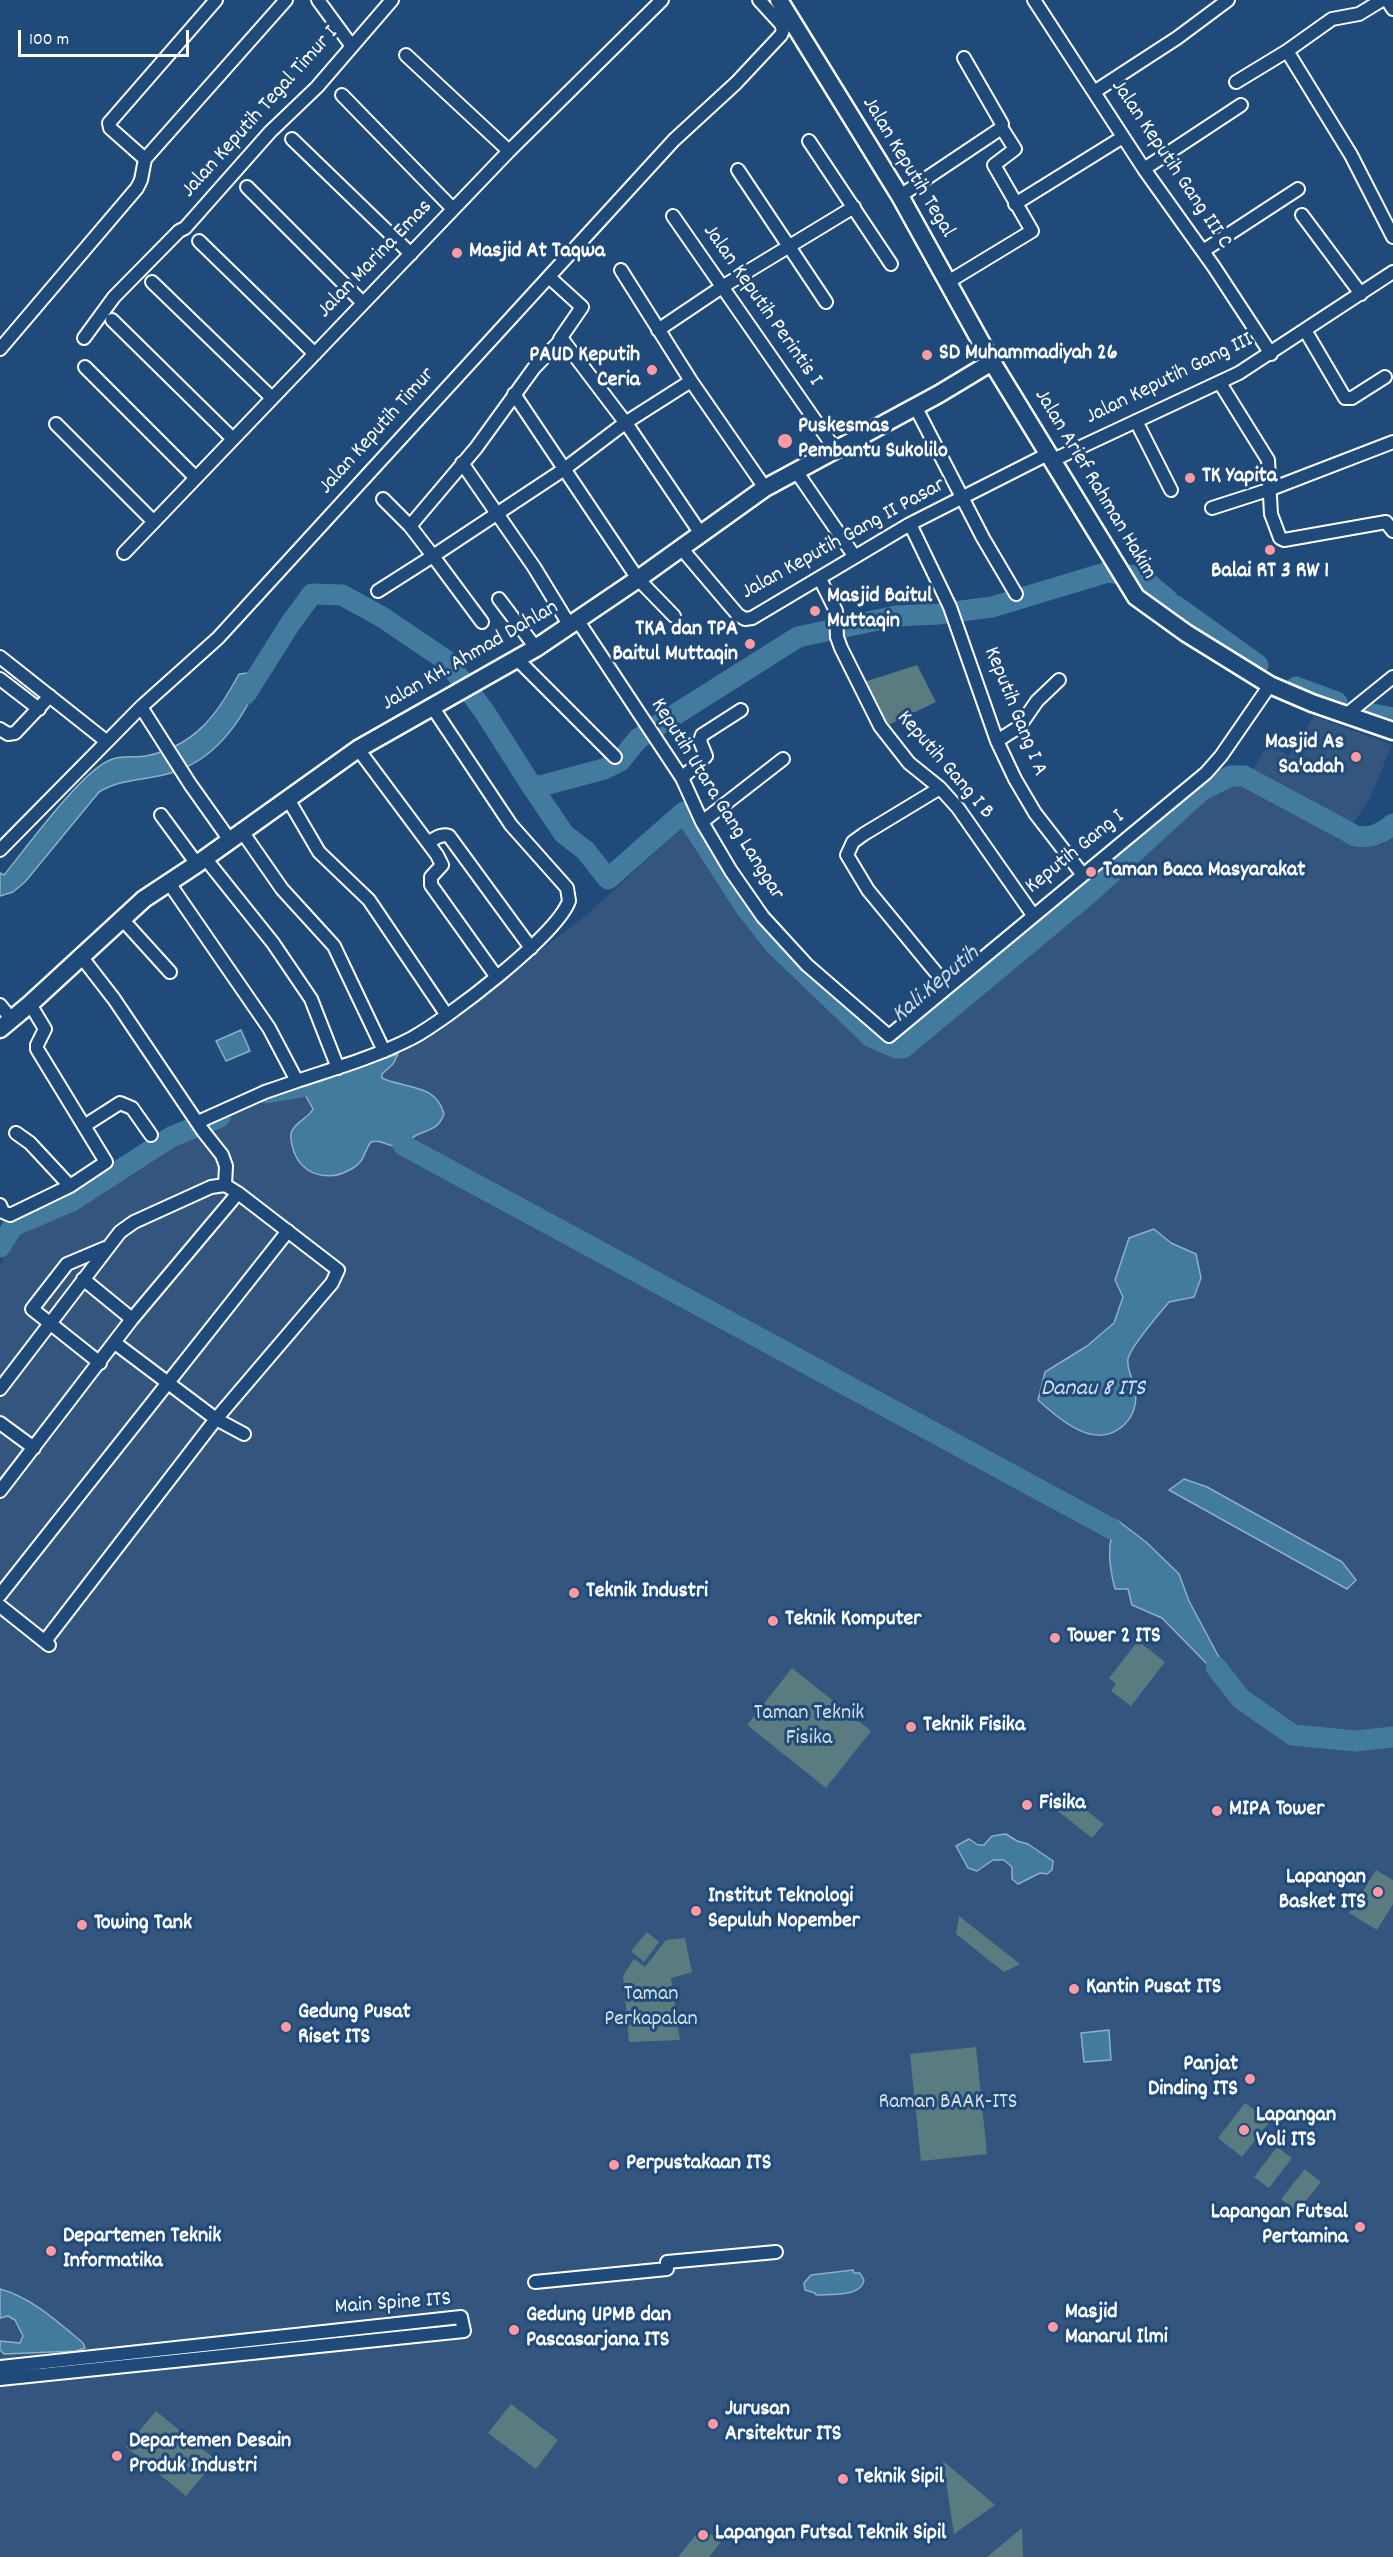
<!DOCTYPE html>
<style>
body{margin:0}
#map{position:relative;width:1393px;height:2557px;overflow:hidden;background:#1f4a7a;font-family:Dekko,sans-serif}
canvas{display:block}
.scale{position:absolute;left:18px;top:30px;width:171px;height:27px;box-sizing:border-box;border:3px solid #fff;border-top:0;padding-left:8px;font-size:18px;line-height:21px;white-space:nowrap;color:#fff;-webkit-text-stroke:4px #1f4a7a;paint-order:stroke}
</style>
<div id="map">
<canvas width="1393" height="2557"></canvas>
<div class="scale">100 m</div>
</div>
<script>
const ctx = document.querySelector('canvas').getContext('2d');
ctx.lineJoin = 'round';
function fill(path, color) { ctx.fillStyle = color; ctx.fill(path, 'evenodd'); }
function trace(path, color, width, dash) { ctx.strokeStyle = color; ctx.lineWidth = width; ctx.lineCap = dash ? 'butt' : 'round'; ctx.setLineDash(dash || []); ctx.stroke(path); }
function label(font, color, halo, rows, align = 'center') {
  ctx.font = font + ' Dekko,sans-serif'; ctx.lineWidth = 6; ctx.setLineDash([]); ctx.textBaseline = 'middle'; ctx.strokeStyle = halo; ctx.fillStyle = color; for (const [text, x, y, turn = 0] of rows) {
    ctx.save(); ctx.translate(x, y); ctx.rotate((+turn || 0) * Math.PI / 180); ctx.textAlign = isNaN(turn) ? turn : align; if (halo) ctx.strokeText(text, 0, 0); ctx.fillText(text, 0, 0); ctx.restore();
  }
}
fill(new Path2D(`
 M 1314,716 L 1392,745 L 1369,800 L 1350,828 L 1252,771 L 1268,744 L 1289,756 Z
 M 1236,767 L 1380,846 L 1393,834 L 1393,2557 L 0,2557 L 0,1265 L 14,1236 L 203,1130 L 280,1082 L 397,1044 L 453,1016 L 583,918 L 684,826 L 767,944 L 838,1016 L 889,1055 Z`), '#34557e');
fill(new Path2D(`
 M 917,665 L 936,702 L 886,726 L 864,682 Z
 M 1138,1641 L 1165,1662 L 1131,1706 L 1111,1691 L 1116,1684 L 1109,1678 Z
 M 792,1668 L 871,1731 L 826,1788 L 747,1725 Z
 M 1066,1795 L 1104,1824 L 1092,1838 L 1055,1809 Z
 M 1376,1870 L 1393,1880 L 1393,1904 L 1377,1930 L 1349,1913 Z
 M 959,1916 L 1020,1964 L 1004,1972 L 956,1934 Z
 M 647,1932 L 659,1942 L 644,1962 L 631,1951 Z
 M 685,1938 L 692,1972 L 671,1978 L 680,2040 L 629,2042 L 623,1976 L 634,1959 L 645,1967 L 666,1940 Z
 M 976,2047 L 987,2154 L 921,2161 L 910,2054 Z
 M 1245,2103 L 1270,2121 L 1242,2157 L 1218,2138 Z
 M 1277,2147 L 1292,2158 L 1269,2188 L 1254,2177 Z
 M 1305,2169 L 1321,2182 L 1297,2212 L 1281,2199 Z
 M 511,2404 L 558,2440 L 536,2469 L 488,2433 Z
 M 156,2411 L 216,2460 L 186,2496 L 126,2447 Z
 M 943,2461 L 995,2505 L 954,2534 Z
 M 702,2527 L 721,2542 L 709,2557 L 678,2557 Z
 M 1022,2528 L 1023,2557 L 987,2557 Z`), '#5a7b80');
const water = new Path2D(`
 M 264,671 C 246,713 221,757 174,772 C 148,781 124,777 99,792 L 25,882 L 13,892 L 0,896 L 0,873 L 4,875 C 26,848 82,771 110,760 C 121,755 135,758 146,756 C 195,746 217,715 239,674 Z
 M 241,1030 L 250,1051 L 226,1061 L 216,1041 Z
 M 398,1054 L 393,1064 L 382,1074 L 382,1078 C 405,1089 436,1083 444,1114 C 439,1128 431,1129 419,1134 C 410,1137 406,1148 394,1146 C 385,1145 381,1139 371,1142 C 363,1152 366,1160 353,1168 C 331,1182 304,1177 294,1152 C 292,1146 290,1139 291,1133 C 294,1122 308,1119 313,1109 L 301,1087 Z
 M 1154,1229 L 1171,1243 L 1196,1254 L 1201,1278 L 1194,1297 L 1169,1302 C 1160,1313 1130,1347 1128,1359 C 1126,1372 1136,1382 1136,1395 C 1136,1406 1133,1416 1125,1424 C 1097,1452 1061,1421 1038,1400 L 1045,1372 L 1087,1346 L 1114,1323 L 1123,1297 L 1115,1280 L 1129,1238 Z
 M 1184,1479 L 1207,1487 L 1342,1562 L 1356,1580 L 1347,1589 L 1169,1490 Z
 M 1117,1520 L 1146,1542 L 1179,1574 L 1189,1601 L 1222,1663 L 1212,1669 L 1162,1618 L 1132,1605 L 1128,1589 L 1115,1589 C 1109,1566 1106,1543 1117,1520 Z
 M 1006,1834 L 1017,1841 L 1028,1844 L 1053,1861 L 1052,1870 L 1047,1874 L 1040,1873 L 1018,1884 L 1012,1879 L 1012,1867 L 1004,1860 L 993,1860 L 977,1871 L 968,1868 L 956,1846 L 969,1839 L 978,1845 L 984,1845 L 992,1836 Z
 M 1109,2030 L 1111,2060 L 1084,2062 L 1081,2033 Z
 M 853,2270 L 854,2273 L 860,2273 L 864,2280 C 862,2297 831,2294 816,2295 L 815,2293 L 805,2290 L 804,2283 L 811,2275 Z
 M 0,2289 C 31,2297 59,2323 83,2343 L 85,2348 L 76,2351 L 4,2354 L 0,2350 L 0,2341 L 20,2343 L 23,2336 L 15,2320 L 8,2316 L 0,2318 Z`);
fill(water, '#437b9f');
trace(water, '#8eb0c5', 1.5);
trace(new Path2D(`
 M 1176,606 L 1258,665
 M 1296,687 L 1337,702
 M 246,694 L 290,624 L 312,594 L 342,595 L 382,617 L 447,661 L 484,711 L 533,788 L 604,769 L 620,761 L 638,739 L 657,726 L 798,637 L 896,616 L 939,614 L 992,607 L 1108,572 L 1141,577 L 1168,600
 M 1362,712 L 1393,718
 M 533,788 L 564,834 L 585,850 L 608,879 L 684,812 L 746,908 L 775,945 L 871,1037 L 896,1048 L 903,1048 L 1086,896 L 1202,790 L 1231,776 L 1244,776 L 1356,836 C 1371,839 1382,833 1393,824
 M 266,1093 L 301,1087
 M 403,1145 L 1112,1529
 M 0,1247 L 13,1226 L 72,1201 L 171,1137 L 220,1117
 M 1216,1667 L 1241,1699 L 1293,1735 L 1356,1741 L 1393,1737`), '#437b9f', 21);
const street = new Path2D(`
 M 318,0 L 351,45
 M 1034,0 L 1144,169 L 1214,267 L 1271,354
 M 1387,0 L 1393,9
 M 1287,51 L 1332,19 L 1359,14 L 1382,0
 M 406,55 L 509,151
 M 1236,82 L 1287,51 L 1351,155 L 1393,237
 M 1094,92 L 1177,38 L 1228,0
 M 342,95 L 453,209
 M 292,139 L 411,254
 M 809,141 L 891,264
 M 145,159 L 110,128 L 109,123 L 216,0
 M 1144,169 L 1241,105
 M 738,170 L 826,302
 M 247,187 L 363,303
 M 900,196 L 1000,129 L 1002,124 L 964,58
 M 1015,204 L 1123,137
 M 1302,215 L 1361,294
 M 673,216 L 835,449
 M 199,241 L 315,354
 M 1203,251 L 1298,189
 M 621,270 L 691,381 L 765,488
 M 549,277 L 582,307 L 560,339
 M 152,282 L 272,398
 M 948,282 L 1032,231 L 994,165 L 1015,149 L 1001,127
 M 112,320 L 233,439
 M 658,330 L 722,287 L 854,207
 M 1305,330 L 1345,398 L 1352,398 L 1385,377
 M 84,338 L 114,297 L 179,231 L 185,228 L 270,132 L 317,87 L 392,0
 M 0,349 L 137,188 L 141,180 L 145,159 L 286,0
 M 85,367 L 196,478
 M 1220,383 L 1268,460 L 1271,514 L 1280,538 L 1284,540 L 1386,522 L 1393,531
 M 514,394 L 638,579 L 674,616
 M 915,406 L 983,538 L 1016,594
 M 1136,421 L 1171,490
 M 56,424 L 154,522
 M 1053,460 L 1239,373 L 1393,272
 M 462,463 L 534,567 L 570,626
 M 796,471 L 855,557
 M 383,499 L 410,526 L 433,556 L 563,470 L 625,423 L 691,381
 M 1212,508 L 1271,489 L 1393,442
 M 910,524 L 950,607 L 997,741 L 1015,779 L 1035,813 L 1083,875
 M 410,526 L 476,448 L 534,368 L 562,339 L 628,426 L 701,534
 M 681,548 L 738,615 L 745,619 L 752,618 L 910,524 L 1048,454
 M 124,553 L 509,151 L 662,0
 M 820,579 L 836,611 L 837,637 L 841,648 L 880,726 L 909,763 L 940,788 L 958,808 L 1033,915
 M 378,591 L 433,556 L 482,622
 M 499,599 L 536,648
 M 578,621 L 682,778 L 702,822 L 731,871 L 763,917 L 807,965 L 889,1036 L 1206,773 L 1221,756 L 1270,685
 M 0,657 L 106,741
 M 517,659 L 615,757
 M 0,679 L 39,709
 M 141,707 L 190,784 L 229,839
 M 1346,715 L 1393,677
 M 0,729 L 8,734 L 15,733 L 50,696
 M 997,741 L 1019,727 L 1037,701 L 1059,680
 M 358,749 L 437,855 L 442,865 L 431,877 L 431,885 L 496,976
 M 682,778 L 706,756 L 700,741 L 702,735 L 741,710
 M 940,788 L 864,834 L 853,842 L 847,855 L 868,890 L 947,986
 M 288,799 L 319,852 L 369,900 L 446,1014
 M 161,815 L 197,864
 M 702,822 L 783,759
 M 241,830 L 282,889 L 334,946 L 384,1051
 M 428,843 C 434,839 441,833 449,836 L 531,948
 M 0,850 L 141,707 L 218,638 L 674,140 L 736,83 L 781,35 L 783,30 L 781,24 L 759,0
 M 205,858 L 273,943 L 311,999 L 338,1068
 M 169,883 L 269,1028 L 297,1081 L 265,1092 L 198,1122
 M 121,918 L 170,972
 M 80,955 L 114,999 L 203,1131 L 222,1155 L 226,1166 L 225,1185
 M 0,1005 L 12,1020
 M 297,1081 C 336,1068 375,1057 412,1038 C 447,1019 556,936 569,901 L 567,888 L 511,825 L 433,708
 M 84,1126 L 120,1103 L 132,1108 L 151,1135
 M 16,1133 L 30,1143 L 70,1186
 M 0,1205 L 3,1212 L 10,1215 L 70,1186 L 106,1162 L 37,1049 L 37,1045 L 45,1029 L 30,1004
 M 83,1279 L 132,1319
 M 115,1343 L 216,1419 L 244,1434
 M 100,1363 L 32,1309 L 67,1264 L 105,1248
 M 0,1389 L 120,1232 L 134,1222 L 211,1187 L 225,1185 L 238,1193 L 338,1270 L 332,1283 L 216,1419 L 45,1641
 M 0,1423 L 34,1448
 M 0,1491 L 132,1319 L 238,1193
 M 0,1595 L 288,1231
 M 0,1606 L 49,1645
 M 535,2282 L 667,2269 L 667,2262 L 776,2252
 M 0,2367 L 461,2317 L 464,2331 L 0,2379`);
const secondary = new Path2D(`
 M 779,0 L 900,196 L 992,362 L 1136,597 L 1186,633 L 1270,685 L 1312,703 L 1393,731
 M 0,1029 L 30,1004 L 144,899 L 197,864 L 358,749 L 536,648 L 638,579 L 765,488 L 939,394 L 992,362`);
trace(street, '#fff', 16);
trace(secondary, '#fff', 21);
trace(street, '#1f4a7a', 12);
trace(secondary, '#1f4a7a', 16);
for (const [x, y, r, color] of [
 [457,253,6,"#ff9aa2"],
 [927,355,6,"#ff9aa2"],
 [652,370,6,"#ff9aa2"],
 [785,441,8,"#ff9aa2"],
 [1190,478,6,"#ff9aa2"],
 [1270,550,6,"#ff9aa2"],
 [815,611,6,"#ff9aa2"],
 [750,644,6,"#ff9aa2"],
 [1356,757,6,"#ff9aa2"],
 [1091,872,6,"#ff9aa2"],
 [574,1593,6,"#ff9aa2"],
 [773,1621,6,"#ff9aa2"],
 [1055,1638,6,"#ff9aa2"],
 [911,1727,6,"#ff9aa2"],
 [1027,1805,6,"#ff9aa2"],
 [1217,1811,6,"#ff9aa2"],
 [1378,1892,6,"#ff9aa2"],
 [696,1911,6,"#ff9aa2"],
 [82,1925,6,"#ff9aa2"],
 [1074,1989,6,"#ff9aa2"],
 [286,2027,6,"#ff9aa2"],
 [1250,2079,6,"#ff9aa2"],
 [1244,2130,6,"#ff9aa2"],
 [614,2165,6,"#ff9aa2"],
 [1360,2227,6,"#ff9aa2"],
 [51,2251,6,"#ff9aa2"],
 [1053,2327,6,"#ff9aa2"],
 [514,2330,6,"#ff9aa2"],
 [713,2424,6,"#ff9aa2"],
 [117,2456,6,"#ff9aa2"],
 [843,2479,6,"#ff9aa2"],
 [703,2535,6,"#ff9aa2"]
]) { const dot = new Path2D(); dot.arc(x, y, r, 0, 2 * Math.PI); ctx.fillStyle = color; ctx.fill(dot); trace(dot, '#1f4a7a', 2); }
label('22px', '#fff', '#1f4a7a', [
 ["Jalan Keputih Tegal Timur I",261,113,-48],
 ["Jalan Keputih Gang III C",1170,165,56],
 ["Jalan Keputih Tegal",907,168,59],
 ["Jalan Marina Emas",376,260,-46],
 ["Jalan Keputih Perintis I",761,306,55],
 ["Jalan Keputih Gang III",1170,380,-26],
 ["Jalan Keputih Timur",378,432,-48],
 ["Jalan Arief Rahman Hakim",1094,485,59],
 ["Jalan Keputih Gang II Pasar",844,540,-29],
 ["Jalan KH. Ahmad Dahlan",471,657,-30],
 ["Keputih Gang I A",1014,712,68],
 ["Keputih Gang I B",944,766,49],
 ["Keputih Utara Gang Langgar",716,800,58],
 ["Keputih Gang I",1076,853,-39],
 ["Main Spine ITS",393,2305,-4]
]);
label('bold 22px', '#fff', '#1f4a7a', [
 ["Masjid At Taqwa",469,253],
 ["SD Muhammadiyah 26",939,355],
 ["PAUD Keputih",640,357,"right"],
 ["Ceria",640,382,"right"],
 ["Puskesmas",798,428],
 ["Pembantu Sukolilo",798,453],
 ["TK Yapita",1202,478],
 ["Balai RT 3 RW 1",1270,573,"center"],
 ["Masjid Baitul",827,598],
 ["Muttaqin",827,623],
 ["TKA dan TPA",738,631,"right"],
 ["Baitul Muttaqin",738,656,"right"],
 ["Masjid As",1344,744,"right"],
 ["Sa'adah",1344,769,"right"],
 ["Taman Baca Masyarakat",1103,872],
 ["Teknik Industri",586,1593],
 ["Teknik Komputer",785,1621],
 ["Tower 2 ITS",1067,1638],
 ["Teknik Fisika",923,1727],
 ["Fisika",1039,1805],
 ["MIPA Tower",1229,1811],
 ["Lapangan",1366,1879,"right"],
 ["Basket ITS",1366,1904,"right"],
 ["Institut Teknologi",708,1898],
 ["Sepuluh Nopember",708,1923],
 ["Towing Tank",94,1925],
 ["Kantin Pusat ITS",1086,1989],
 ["Gedung Pusat",298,2014],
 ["Riset ITS",298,2039],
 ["Panjat",1238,2066,"right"],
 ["Dinding ITS",1238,2091,"right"],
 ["Lapangan",1256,2117],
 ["Voli ITS",1256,2142],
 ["Perpustakaan ITS",626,2165],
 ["Lapangan Futsal",1348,2214,"right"],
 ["Pertamina",1348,2239,"right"],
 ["Departemen Teknik",63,2238],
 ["Informatika",63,2263],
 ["Masjid",1065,2314],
 ["Manarul Ilmi",1065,2339],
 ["Gedung UPMB dan",526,2317],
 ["Pascasarjana ITS",526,2342],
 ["Jurusan",725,2411],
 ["Arsitektur ITS",725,2436],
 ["Departemen Desain",129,2443],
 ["Produk Industri",129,2468],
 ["Teknik Sipil",855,2479],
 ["Lapangan Futsal Teknik Sipil",715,2535]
], 'left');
label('22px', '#d6dedf', '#1f4a7a', [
 ["Taman Teknik",809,1715],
 ["Fisika",809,1740],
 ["Taman",651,1996],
 ["Perkapalan",651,2021],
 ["Raman BAAK-ITS",948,2104]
]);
label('italic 24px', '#d0dee7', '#1f4a7a', [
 ["Kali Keputih",937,986,-40],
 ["Danau 8 ITS",1093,1391]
]);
</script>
